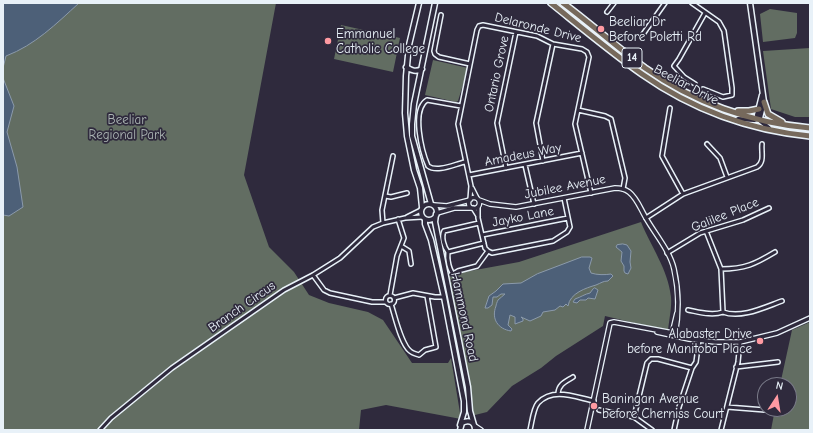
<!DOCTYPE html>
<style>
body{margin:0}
#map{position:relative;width:813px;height:433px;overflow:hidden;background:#2f2a3d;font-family:"Comic Neue",sans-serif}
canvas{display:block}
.frame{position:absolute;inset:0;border:4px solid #e8f1f8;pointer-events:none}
.north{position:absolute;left:757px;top:377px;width:40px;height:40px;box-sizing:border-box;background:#2f2a3d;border:1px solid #797a88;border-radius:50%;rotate:12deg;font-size:11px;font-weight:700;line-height:16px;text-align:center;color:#e8f1f8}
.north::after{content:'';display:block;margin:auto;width:14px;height:18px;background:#ff9aa2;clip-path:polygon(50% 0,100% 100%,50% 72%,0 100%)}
</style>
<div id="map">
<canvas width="813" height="433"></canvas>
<div class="frame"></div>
<div class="north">N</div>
</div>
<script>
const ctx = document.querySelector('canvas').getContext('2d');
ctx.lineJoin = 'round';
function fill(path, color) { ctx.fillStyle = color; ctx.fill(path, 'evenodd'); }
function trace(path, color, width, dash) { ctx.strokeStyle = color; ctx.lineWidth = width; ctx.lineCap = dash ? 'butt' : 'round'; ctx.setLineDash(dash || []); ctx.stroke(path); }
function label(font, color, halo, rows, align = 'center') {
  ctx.font = font + ' "Comic Neue",sans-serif'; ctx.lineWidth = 3.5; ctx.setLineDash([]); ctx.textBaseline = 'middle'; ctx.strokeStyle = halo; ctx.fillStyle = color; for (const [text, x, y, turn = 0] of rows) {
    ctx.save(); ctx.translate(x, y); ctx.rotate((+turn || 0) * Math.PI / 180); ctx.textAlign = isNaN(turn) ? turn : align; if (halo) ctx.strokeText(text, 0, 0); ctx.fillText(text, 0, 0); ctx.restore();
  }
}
fill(new Path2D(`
 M 3,3 L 276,3 L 244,175 L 269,247 L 294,272 L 309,295 L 329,303 L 368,312 L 383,320 L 412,363 L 448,363 L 451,358 L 461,419 L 386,405 L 361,410 L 359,430 L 3,430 Z
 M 770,9 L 797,13 L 797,33 L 795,38 L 763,42 L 760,14 Z
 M 341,25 L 400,38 L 393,72 L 334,59 Z
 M 810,48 L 810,117 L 795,117 L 771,109 L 763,51 Z
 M 433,60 L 468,68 L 458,101 L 456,102 L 425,95 Z
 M 641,222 C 651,247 668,269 671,297 C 672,307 669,320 668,331 L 605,316 L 603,326 L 556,356 L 541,368 L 512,386 L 487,412 L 471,416 L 448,275 L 519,262 Z
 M 810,322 L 810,430 L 771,430 L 775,409 L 789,409 L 789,385 L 780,385 L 792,330 Z`), '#626d62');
const water = new Path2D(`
 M 3,3 L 79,3 C 56,24 35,45 6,56 L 3,68 Z
 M 3,78 L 14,106 L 7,132 L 17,167 L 23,207 L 9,216 L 3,215 Z
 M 623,244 L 627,245 L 631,251 L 630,262 L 631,268 L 628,274 L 625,273 L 624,271 L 624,266 L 621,261 L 622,252 L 616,247 L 617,245 Z
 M 582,257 L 590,257 L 592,258 L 589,268 L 591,273 C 597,275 605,275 611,274 L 613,276 L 608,281 C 603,281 601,283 596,285 C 586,288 570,293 568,306 L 566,304 L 563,307 L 560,306 L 555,310 L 543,312 L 541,316 L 530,321 L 521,317 L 523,319 L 523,321 L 515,324 L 515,317 L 510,315 L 508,325 L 512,329 L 511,331 C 498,329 491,319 496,306 C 496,305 497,302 498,300 C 500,298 503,296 505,294 L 501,294 L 497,297 L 493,297 L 492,305 L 488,308 L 485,308 L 489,296 L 496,291 L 503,284 L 521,283 L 537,274 Z
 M 595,288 L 598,290 L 595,299 L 588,298 L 586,300 L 580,300 L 577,303 L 573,302 L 575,299 C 581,297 585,294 590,293 L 593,289 Z`);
fill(water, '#4d6078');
trace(water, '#8b9aab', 1);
const minor = new Path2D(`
 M 692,3 L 719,22 L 724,31 L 732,88 L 732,95 L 723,97 L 703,89
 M 607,12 L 614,3
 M 441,15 L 434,51 L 435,54 L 439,57 L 470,64
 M 641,37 L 665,3
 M 695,84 L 684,77 L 674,66 L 679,59 L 705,13
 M 461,106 L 427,100 C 411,110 422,152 428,166 C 437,173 455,164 465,162
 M 670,108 L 662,156 L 683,194
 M 578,110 L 605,116 L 611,119 L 625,178 L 623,189
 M 707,144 L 720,158 L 727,177
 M 543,161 L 536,123 L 553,44
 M 525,165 L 534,204
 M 506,168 L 497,123 L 516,32
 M 469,175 L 582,153
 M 472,188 L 477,198
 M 385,196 L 391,197 L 407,193
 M 470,199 L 471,186 L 458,124 L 477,30 L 479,26 L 483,25 L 537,36 L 553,44 L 582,49 L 587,52 L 589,57 L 575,124 L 591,193
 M 478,207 L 478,218 L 485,248 L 488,251 L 492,253 L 553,241 L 567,232 L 570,227 L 564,198
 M 473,208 L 478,216
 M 407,217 L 421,210
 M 646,218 L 683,194 L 757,167 C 765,162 761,152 762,144
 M 383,223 L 382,210 L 393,156
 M 706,231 L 721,269 L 723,312
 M 482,235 L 568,218
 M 401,246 L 409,251 L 411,264
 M 448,252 C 444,247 441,237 444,231 L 479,223
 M 667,253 L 700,233 L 743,220 L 769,208
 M 721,269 C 745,269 755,264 775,252
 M 453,274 L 458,271 L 477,266 L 488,251
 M 313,275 L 324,290 L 330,293 L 372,302 L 385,302
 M 455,276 C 449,271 447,259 448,252 L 484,243
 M 390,295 L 397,256 L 404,238 L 398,219
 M385.5 300a4.5 4.5 0 1 1 9 0a4.5 4.5 0 1 1-9 0Z
 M 394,298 L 413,293 L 435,297 L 444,297
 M 391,304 C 395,316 401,344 410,351 C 412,353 416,354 419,355 L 425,350 L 436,347 L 427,296
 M 688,310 C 699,312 712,316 723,312 C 741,319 765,307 782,301
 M 736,367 L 778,362
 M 558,393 C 559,384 565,382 573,377
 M 727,407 L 765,410
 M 599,410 L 634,417
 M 100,430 L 111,418 L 172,368 L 284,290 L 313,275 L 340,258 L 373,227 L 383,223 L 405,218 L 422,217
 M 530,430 C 532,422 533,409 538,403 C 553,387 575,397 594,401
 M 652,430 L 634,417 L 647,363 L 651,359 L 658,359 L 692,368
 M 674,430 L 679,407 L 692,368 L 696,362 L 699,340
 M 721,430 L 738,362 L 740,342`);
const tertiary = new Path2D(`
 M468.5 203a5.5 5.5 0 1 1 11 0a5.5 5.5 0 1 1-11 0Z
 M 479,200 L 490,204 L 516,207 L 615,188 C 620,188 625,189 629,192 C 637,198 641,210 646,218 C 655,234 670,251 674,269 C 679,291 679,314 675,336
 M 434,205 L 447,206 L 470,200
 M 437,213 L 454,208 L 471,208
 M 657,332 L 689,339 L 715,342 L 740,342 L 777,333 L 810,318
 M 672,334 L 677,313
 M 475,426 L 481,430
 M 587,430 L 610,323 L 614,322 L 689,336 L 699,340`);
const secondary = new Path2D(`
 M 419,3 L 409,45 L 406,76 L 405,113 L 407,136 L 414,170 L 420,188 L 422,207
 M 406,67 C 412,71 416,72 422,69
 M 762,95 L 757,115 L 758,119 L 769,128
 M 738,119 L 754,120 L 760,118 L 764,102 L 750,3
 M421 212a8 8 0 1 1 16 0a8 8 0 1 1-16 0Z
 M 431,204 L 412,136 L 412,124 L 414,104 L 435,3
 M 436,214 L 435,222 L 459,341 L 468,387 L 470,411 L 474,425
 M 425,219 L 425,224 L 431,240 L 444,297 L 464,401 L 464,412 L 460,425
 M 460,430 L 462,423 C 469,419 475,422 475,430`);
const trunk = new Path2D(`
 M 551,3 C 581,27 611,52 642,74 C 692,109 750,130 810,136
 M 563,3 C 591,24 617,47 645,68 C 693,102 751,123 810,128
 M 764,102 L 768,114 L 782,122
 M 738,111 L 749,111 L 759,109`);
trace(minor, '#e8f1f8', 6);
trace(tertiary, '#e8f1f8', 6);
trace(secondary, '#e8f1f8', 7);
trace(trunk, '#e8f1f8', 8);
trace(minor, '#2f2a3d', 3);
trace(tertiary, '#2f2a3d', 3.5);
trace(secondary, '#2f2a3d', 4);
trace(trunk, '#76695c', 5);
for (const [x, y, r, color] of [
 [601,29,4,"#ff9aa2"],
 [328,41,4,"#ff9aa2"],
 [760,341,4,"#ff9aa2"],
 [594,406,4,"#ff9aa2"]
]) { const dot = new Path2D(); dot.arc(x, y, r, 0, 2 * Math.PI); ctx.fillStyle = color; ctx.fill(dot); trace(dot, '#2f2a3d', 1.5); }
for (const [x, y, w] of [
 [632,58,20]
]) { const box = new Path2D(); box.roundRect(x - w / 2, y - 10, w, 20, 3); ctx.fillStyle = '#2f2a3d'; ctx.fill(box); trace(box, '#e8f1f8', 1); }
label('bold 12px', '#e8f1f8', null, [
 ["14",632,58]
]);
label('13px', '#e8f1f8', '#2f2a3d', [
 ["Beeliar Dr",609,22],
 ["Before Poletti Rd",609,37],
 ["Emmanuel",336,34],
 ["Catholic College",336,49],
 ["Alabaster Drive",752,334,"right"],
 ["before Manitoba Place",752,349,"right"],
 ["Baningan Avenue",602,399],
 ["before Cherniss Court",602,414]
], 'left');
label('13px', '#e8f1f8', '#2f2a3d', [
 ["Delaronde Drive",538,28,14],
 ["Ontario Grove",497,74,-78],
 ["Beeliar Drive",686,85,28],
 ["Amadeus Way",523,155,-11],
 ["Jubilee Avenue",565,187,-11],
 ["Galilee Place",725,215,-22],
 ["Jayko Lane",523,217,-11],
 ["Branch Circus",242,307,-35],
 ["Hammond Road",464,317,78]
]);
label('13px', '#acb6b4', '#2f2a3d', [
 ["Beeliar",127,120],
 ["Regional Park",127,135]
]);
</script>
